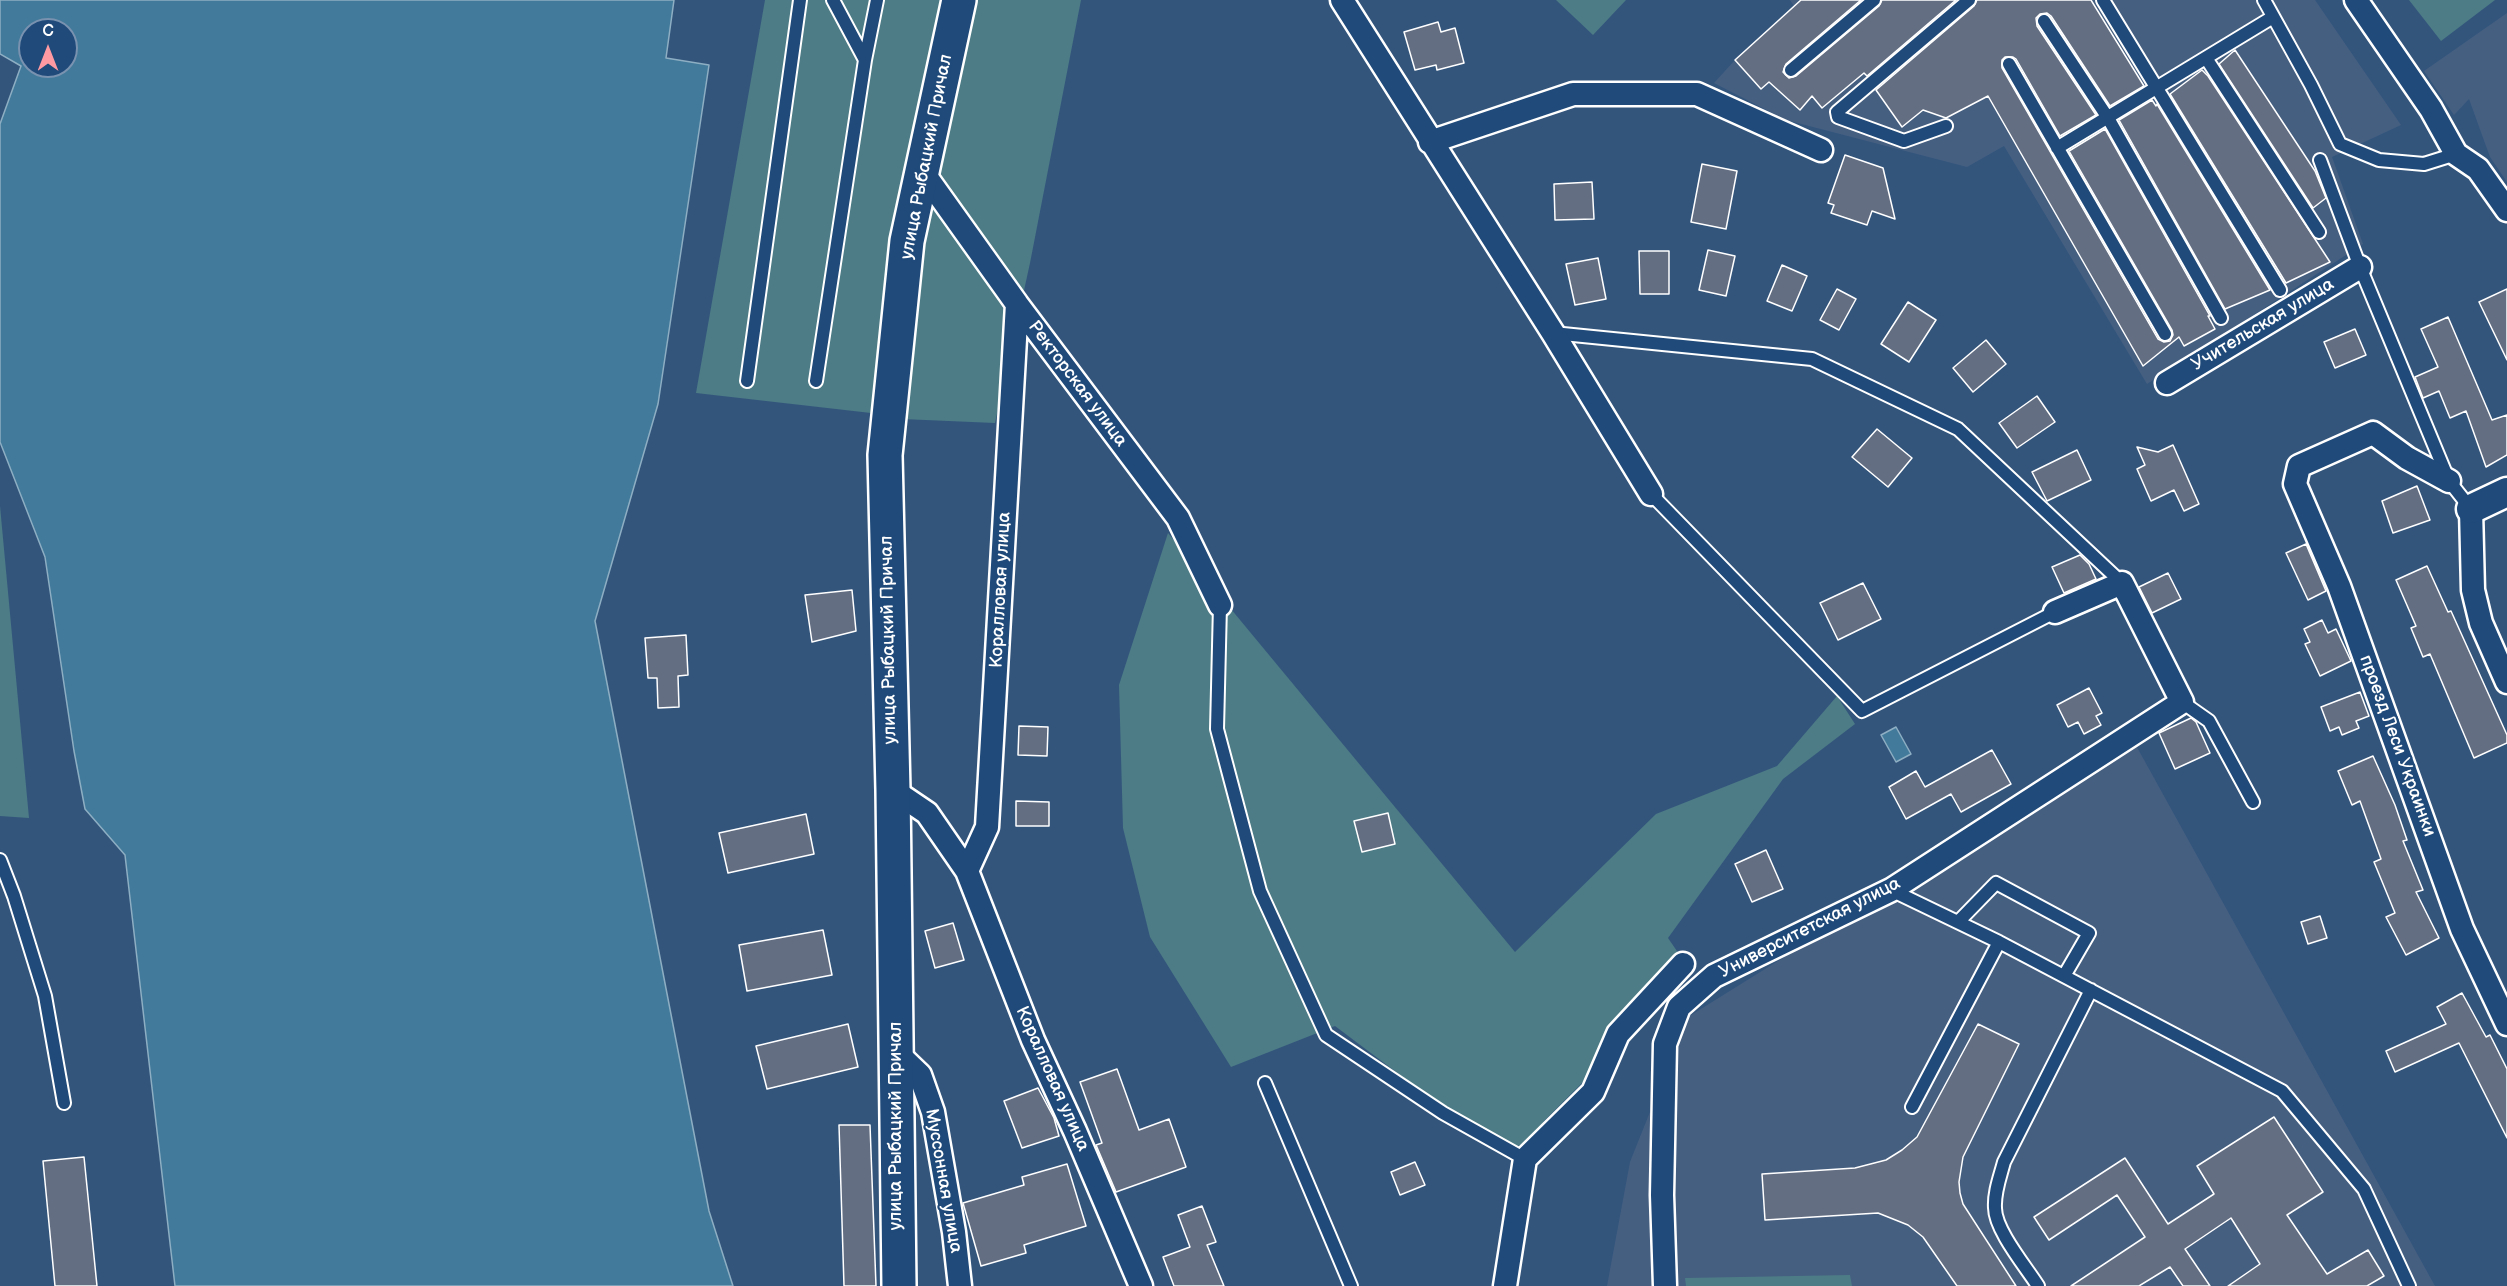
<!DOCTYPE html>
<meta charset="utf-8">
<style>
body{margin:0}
#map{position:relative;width:2507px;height:1286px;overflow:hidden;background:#33557c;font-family:"Balsamiq Sans",sans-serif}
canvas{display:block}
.north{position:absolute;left:18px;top:18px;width:60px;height:60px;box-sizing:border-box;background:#1f4a7a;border:2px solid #7992af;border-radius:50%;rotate:0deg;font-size:16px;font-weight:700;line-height:24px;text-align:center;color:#fff}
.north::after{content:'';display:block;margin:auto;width:21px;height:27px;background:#ff9aa2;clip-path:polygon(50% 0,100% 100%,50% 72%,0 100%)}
</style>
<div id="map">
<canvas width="2507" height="1286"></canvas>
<div class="north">С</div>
</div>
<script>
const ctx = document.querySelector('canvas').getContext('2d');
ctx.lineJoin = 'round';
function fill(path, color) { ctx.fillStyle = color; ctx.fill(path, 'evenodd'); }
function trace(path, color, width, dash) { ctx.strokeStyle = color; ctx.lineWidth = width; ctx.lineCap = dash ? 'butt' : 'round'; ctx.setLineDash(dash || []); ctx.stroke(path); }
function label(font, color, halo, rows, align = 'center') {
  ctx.font = font + ' "Balsamiq Sans",sans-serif'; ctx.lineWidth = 4.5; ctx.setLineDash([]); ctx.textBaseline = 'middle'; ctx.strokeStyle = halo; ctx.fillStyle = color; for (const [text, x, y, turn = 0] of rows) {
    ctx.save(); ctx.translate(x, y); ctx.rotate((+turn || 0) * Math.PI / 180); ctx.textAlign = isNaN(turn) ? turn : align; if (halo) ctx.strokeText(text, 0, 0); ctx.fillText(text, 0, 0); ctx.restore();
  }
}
fill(new Path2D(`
 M 1790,0 L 2315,0 L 2401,125 L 2332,157 L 2363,244 L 2147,384 L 2004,146 L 1967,167 L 1786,120 L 1714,83 L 1735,60 L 1794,6 Z
 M 2507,13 L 2507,182 L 2490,157 L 2469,99 L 2454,115 L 2424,71 Z
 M 2133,740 L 2435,1286 L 1607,1286 L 1630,1162 L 1688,1017 Z`), '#455f81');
fill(new Path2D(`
 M 765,0 L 946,0 L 894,228 L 871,413 L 696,393 Z
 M 970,0 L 1081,0 L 1030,263 L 995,423 L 902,419 L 936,163 Z
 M 1556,0 L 1626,0 L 1593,35 Z
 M 2409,0 L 2495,0 L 2441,41 Z
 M 0,506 L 29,818 L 0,816 Z
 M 1168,533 L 1515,952 L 1656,814 L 1777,766 L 1837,696 L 1855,724 L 1783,779 L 1668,938 L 1692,973 L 1544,1121 L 1532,1143 L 1512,1147 L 1420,1090 L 1335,1026 L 1231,1067 L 1150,937 L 1123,828 L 1119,685 Z
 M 1850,1275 L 1852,1286 L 1686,1286 L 1685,1278 Z`), '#4d7c86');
const water = new Path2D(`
 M 0,0 L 674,0 L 666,58 L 709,65 L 658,404 L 595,621 L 709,1211 L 733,1286 L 175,1286 L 125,855 L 85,809 L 74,751 L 45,557 L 0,442 L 0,124 L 21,66 L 0,54 ZM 30,30 L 66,30 L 66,66 L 30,66 Z
 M 1896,727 L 1911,754 L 1896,762 L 1881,735 Z`);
fill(water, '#427a9b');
trace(water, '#8eafc3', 1.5);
const building = new Path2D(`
 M 1801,0 L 1861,0 L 1786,64 L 1783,72 L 1789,78 L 1796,76 L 1879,6 L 1882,0 L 1956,0 L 1867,76 L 1864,73 L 1822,108 L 1812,96 L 1800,110 L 1769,82 L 1761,89 L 1735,60 Z
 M 1977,0 L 2091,0 L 2144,86 L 2110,106 L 2051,16 L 2047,13 L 2040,14 L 2036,18 L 2037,26 L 2096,115 L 2060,136 L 2016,59 L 2013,57 L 2005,57 L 2002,60 L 2002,68 L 2158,339 L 2164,342 L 2170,341 L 2173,335 L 2172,330 L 2069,151 L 2105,129 L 2210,316 L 2208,316 L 2215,329 L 2184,346 L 2179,337 L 2143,366 L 1988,96 L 1946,118 L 1923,110 L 1902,127 L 1876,90 L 1974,6 Z
 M 1438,22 L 1441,32 L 1455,28 L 1464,63 L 1437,70 L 1436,65 L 1415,70 L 1404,32 Z
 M 2235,50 L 2315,171 L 2326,198 L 2313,208 L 2219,64 Z
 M 2202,70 L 2208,76 L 2330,262 L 2286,283 L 2170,94 Z
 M 2152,100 L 2156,106 L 2157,104 L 2270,290 L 2225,309 L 2119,120 Z
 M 1845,155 L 1883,168 L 1895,219 L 1872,211 L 1867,225 L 1831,213 L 1834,205 L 1828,203 Z
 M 1702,164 L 1737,171 L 1726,229 L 1691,222 Z
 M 1592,182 L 1594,219 L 1555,220 L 1554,184 Z
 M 1708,250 L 1735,256 L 1726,296 L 1699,290 Z
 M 1639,251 L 1669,251 L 1669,294 L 1640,294 Z
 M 1598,258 L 1606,299 L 1575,305 L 1566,264 Z
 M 1782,265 L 1807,276 L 1792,311 L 1767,301 Z
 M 1837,289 L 1856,299 L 1839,330 L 1820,320 Z
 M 2507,289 L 2507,360 L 2479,302 Z
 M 1908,302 L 1936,320 L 1909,362 L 1881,344 Z
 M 2448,317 L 2492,420 L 2507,415 L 2507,455 L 2486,467 L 2466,411 L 2450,418 L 2439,391 L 2423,398 L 2415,377 L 2438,367 L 2421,329 Z
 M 2355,329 L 2366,355 L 2335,368 L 2324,342 Z
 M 1986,340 L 2006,364 L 1973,392 L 1953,368 Z
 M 2037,396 L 2055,422 L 2017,448 L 1999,423 Z
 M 1877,429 L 1912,458 L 1888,487 L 1852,457 Z
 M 2173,445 L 2199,504 L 2184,511 L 2174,490 L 2151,501 L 2137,469 L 2145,465 L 2137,447 L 2158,452 Z
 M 2077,450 L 2091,480 L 2047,501 L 2032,472 Z
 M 2417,486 L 2430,520 L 2393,533 L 2382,501 Z
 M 2306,544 L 2326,591 L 2308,600 L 2286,553 Z
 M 2080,555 L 2089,564 L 2096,579 L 2064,593 L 2052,567 Z
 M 2427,566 L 2448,612 L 2451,611 L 2507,735 L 2507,743 L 2474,758 L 2430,654 L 2423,657 L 2411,628 L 2416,626 L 2396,580 Z
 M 2168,573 L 2181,599 L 2152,613 L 2139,587 Z
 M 1863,583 L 1881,619 L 1838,640 L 1820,603 Z
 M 852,590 L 856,631 L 812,642 L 805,595 Z
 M 2322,620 L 2328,633 L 2336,629 L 2351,661 L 2320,676 L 2305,644 L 2310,642 L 2304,629 Z
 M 686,635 L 688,675 L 678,676 L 679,707 L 658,708 L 657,678 L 648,678 L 645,638 Z
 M 2089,688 L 2102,713 L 2096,716 L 2101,725 L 2084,734 L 2078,722 L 2068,727 L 2057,705 Z
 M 2360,692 L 2369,716 L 2356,721 L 2359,728 L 2342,735 L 2339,727 L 2330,731 L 2321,707 Z
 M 2191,718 L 2196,722 L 2210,753 L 2175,769 L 2159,733 Z
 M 1019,726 L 1048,727 L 1047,756 L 1018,755 Z
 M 1992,750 L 2011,784 L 1961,812 L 1951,794 L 1906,819 L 1889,787 L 1916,771 L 1925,787 Z
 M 2373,756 L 2395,805 L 2407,840 L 2403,841 L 2423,890 L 2416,892 L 2439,938 L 2406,955 L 2386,917 L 2395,913 L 2374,862 L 2381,859 L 2360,801 L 2352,805 L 2338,771 Z
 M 1016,801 L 1049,802 L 1049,826 L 1016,826 Z
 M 1388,813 L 1395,844 L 1362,852 L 1354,821 Z
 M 806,814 L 814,854 L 728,873 L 719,833 Z
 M 1766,850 L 1783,889 L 1752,902 L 1735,864 Z
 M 2320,916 L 2327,938 L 2308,944 L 2301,922 Z
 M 953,923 L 964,960 L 935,968 L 925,931 Z
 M 823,930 L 832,975 L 747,991 L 739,945 Z
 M 2462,993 L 2486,1037 L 2490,1035 L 2507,1069 L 2507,1138 L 2459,1043 L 2395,1072 L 2386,1051 L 2446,1024 L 2437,1007 Z
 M 848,1024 L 858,1067 L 767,1089 L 756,1046 Z
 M 1978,1024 L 2019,1044 L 1963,1157 L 1959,1182 L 1960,1193 L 1963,1204 L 2016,1286 L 1957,1286 L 1923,1237 L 1908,1225 L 1878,1213 L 1765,1220 L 1762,1174 L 1855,1168 L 1886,1160 L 1902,1150 L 1917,1137 Z
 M 1117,1069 L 1139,1130 L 1169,1119 L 1186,1167 L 1116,1192 L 1096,1145 L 1102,1143 L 1080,1082 Z
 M 1038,1088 L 1054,1118 L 1059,1136 L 1022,1148 L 1004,1101 Z
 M 2274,1117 L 2323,1192 L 2287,1215 L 2327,1274 L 2368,1250 L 2384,1276 L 2367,1286 L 2228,1286 L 2260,1264 L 2231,1218 L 2185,1249 L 2210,1286 L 2183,1286 L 2170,1267 L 2139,1286 L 2071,1286 L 2145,1237 L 2117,1195 L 2049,1240 L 2034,1217 L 2125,1158 L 2168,1224 L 2214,1194 L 2197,1166 Z
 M 839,1125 L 870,1125 L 876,1286 L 844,1286 Z
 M 84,1157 L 97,1286 L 55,1286 L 43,1161 Z
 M 1415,1162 L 1425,1185 L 1400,1195 L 1391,1172 Z
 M 1067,1164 L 1086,1226 L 1024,1245 L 1026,1253 L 981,1266 L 963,1203 L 1024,1185 L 1022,1177 Z
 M 1202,1206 L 1216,1242 L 1207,1245 L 1224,1286 L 1174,1286 L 1163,1257 L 1190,1247 L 1178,1215 Z`);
fill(building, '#636e82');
trace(building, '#fff', 1.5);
const service = new Path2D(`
 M 2103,0 L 2280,290
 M 2264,0 L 2311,85 L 2340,144 L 2379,160 L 2424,164 L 2456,154
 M 2044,21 L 2108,118 L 2221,318
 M 2206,58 L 2319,232
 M 865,60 L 877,0
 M 2009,64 L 2165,334
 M 1791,70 L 1874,0
 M 1946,126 L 1904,141 L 1838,117 L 1837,112 L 1969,0
 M 2057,148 L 2273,17
 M 2320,160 L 2360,267 L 2449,481 L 2471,509
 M 1553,333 L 1812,359 L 1958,429 L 2122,583
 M 747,381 L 800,0
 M 816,381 L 865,60 L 833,0
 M 1651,494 L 1862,711 L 2055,612
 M 1220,605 L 1217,729 L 1260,891 L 1326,1035 L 1443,1113 L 1525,1159
 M 2182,702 L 2209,721 L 2253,802
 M 0,860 L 14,896 L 45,996 L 64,1103
 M 1891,890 L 1999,942 L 2282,1091 L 2364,1189 L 2409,1286
 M 1958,922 L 1996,883 L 2089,933 L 2064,976
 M 1265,1083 L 1351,1286
 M 1912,1107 L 1999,942
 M 2038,1286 C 2026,1267 1995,1230 1995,1208 C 1994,1192 2000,1177 2004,1162 L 2091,990`);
const minor = new Path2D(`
 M 1342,0 L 1553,333 L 1651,494
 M 2356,0 L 2431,109 L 2456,154 L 2478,169 L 2507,210
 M 1430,142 L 1573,94 L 1697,94 L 1821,150
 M 922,171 L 1017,304 L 1178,518 L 1220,605
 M 2167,383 L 2360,267
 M 2449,481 L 2407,458 L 2373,433 L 2299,466 L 2295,484 L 2339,586 L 2462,929 L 2507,1024
 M 2471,509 L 2473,590 L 2481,623 L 2507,682
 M 893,790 L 927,813 L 967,871 L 1033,1040 L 1075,1131 L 1141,1286
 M 967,871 L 987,827 L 1017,304
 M 895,1051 L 920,1075 L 933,1112 L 954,1232 L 960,1286
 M 1505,1286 L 1525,1159 L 1593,1092 L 1618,1034 L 1683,964
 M 1665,1286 L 1662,1195 L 1665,1044 L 1679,1007 L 1714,976 L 1891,890 L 2182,702 L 2122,583 L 2055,612`);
const tertiary = new Path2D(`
 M 2471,509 L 2507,492`);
const secondary = new Path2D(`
 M 899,1286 L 893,790 L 885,455 L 907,241 L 959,0`);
trace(service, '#fff', 16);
trace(minor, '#fff', 27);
trace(tertiary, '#fff', 33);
trace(secondary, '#fff', 38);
trace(service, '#1f4a7a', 12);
trace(minor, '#1f4a7a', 22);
trace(tertiary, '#1f4a7a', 28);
trace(secondary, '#1f4a7a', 33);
label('18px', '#fff', '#1f4a7a', [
 ["улица Рыбацкий Причал",927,157,-79],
 ["Учительская улица",2263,325,-31],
 ["Ректорская улица",1077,384,53],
 ["Коралловая улица",1001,590,-87],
 ["улица Рыбацкий Причал",889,640,-91],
 ["проезд Леси Украинки",2397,746,70],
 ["Университетская улица",1810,928,-27],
 ["Коралловая улица",1052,1079,66],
 ["улица Рыбацкий Причал",896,1126,-90],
 ["Муссонная улица",943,1181,80]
]);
</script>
